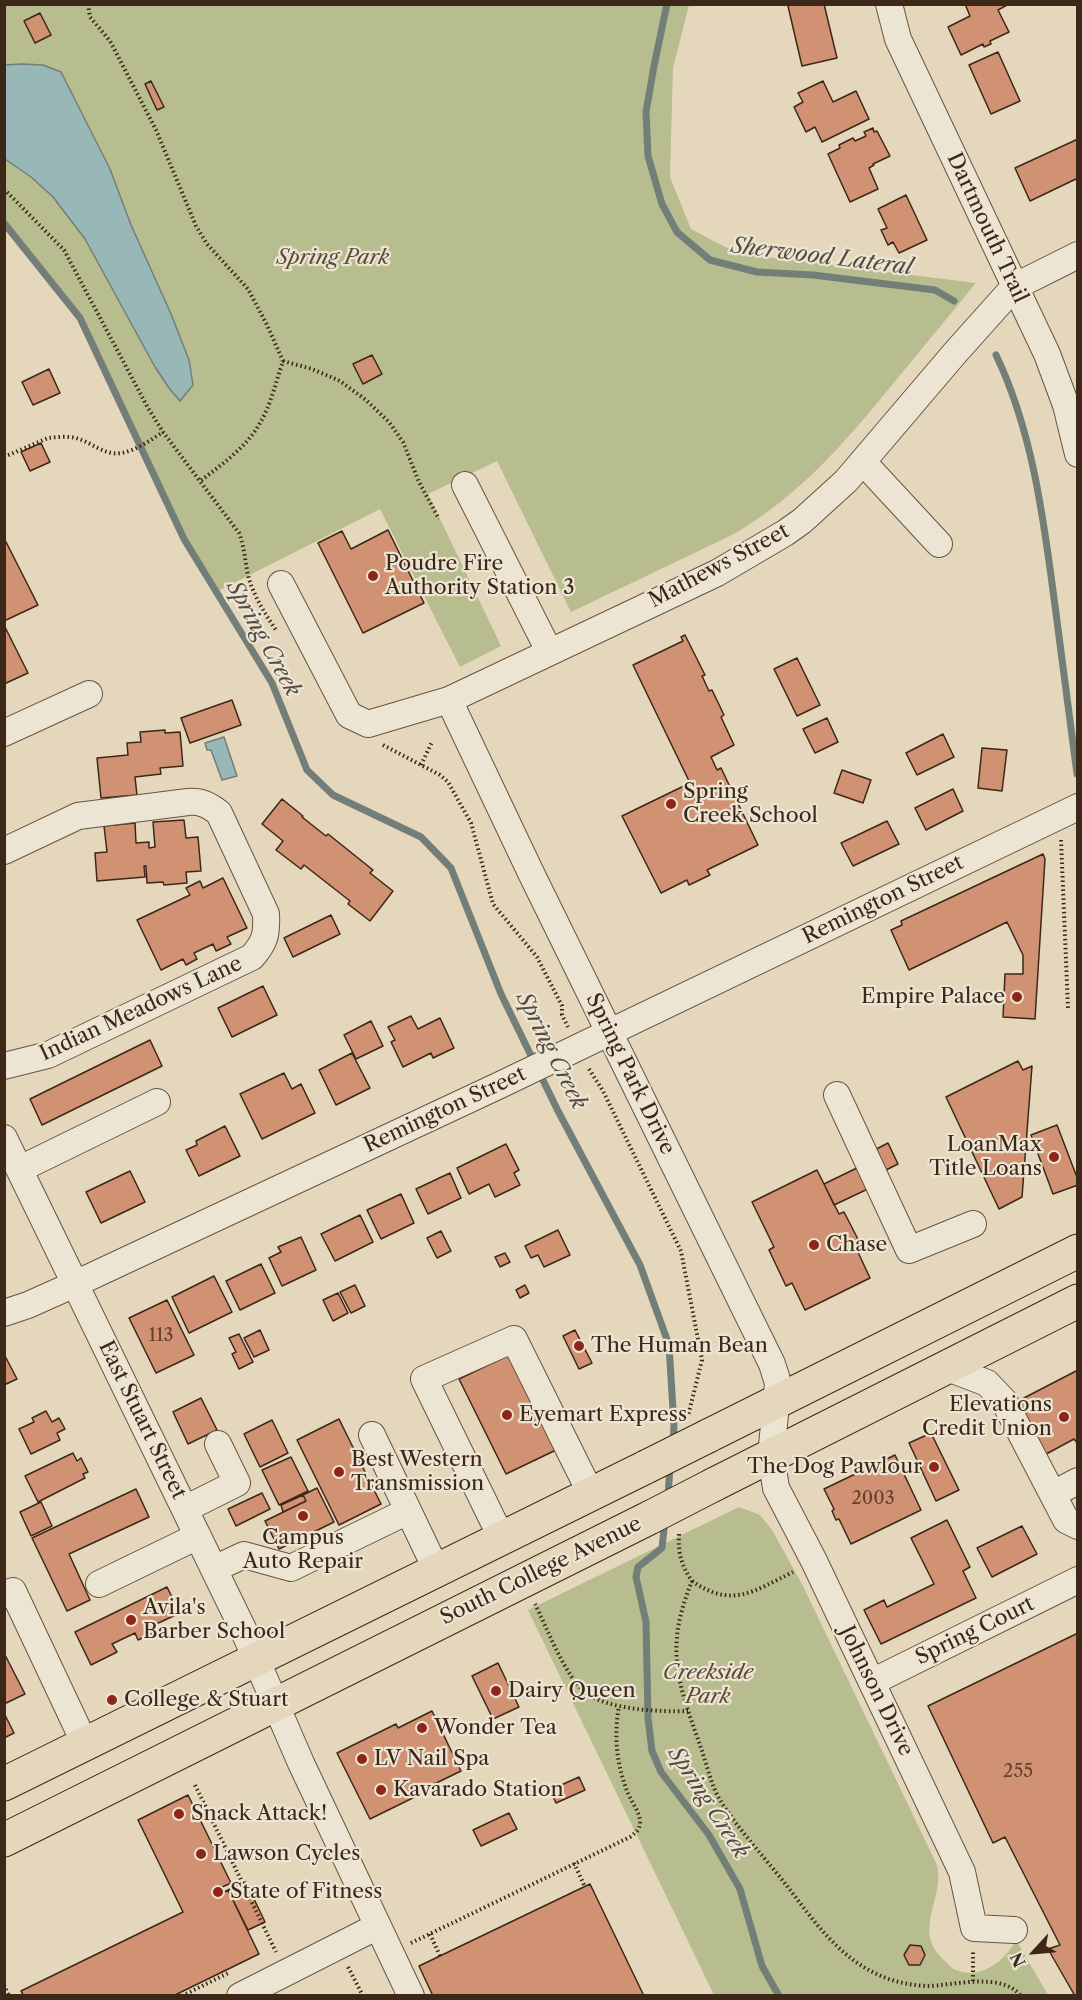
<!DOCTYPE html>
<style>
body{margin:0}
#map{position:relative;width:1082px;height:2000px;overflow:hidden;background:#e4d7bb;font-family:"Libre Caslon Text",serif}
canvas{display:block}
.frame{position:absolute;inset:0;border:6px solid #3d2719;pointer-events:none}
.north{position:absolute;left:1004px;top:1922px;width:60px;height:60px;-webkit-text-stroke:4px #ede5d3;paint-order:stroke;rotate:244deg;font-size:16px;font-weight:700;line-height:24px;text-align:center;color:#3d2719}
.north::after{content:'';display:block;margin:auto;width:21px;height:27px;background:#3d2719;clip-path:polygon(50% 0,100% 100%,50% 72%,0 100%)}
</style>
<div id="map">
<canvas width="1082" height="2000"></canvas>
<div class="frame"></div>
<div class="north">N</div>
</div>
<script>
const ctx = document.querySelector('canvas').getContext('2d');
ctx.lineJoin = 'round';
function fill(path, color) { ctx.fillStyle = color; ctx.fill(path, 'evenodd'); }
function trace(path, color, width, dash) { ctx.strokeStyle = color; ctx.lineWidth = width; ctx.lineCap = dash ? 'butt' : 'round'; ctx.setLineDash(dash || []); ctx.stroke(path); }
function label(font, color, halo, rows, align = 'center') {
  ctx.font = font + ' "Libre Caslon Text",serif'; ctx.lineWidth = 4.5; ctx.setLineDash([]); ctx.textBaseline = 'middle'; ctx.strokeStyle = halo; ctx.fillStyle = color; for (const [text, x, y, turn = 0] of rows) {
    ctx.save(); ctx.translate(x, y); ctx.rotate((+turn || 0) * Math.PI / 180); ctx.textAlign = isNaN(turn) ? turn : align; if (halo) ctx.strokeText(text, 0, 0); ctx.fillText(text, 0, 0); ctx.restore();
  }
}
fill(new Path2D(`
 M 4,5 L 689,5 L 673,68 L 670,177 L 691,229 L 725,247 L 758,256 L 976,283 C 948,317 920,351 892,385 C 843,445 801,494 734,534 L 571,612 L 497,461 L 428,494 L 501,646 L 460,667 L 380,509 L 218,591 L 184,539 L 81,320 L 5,220 Z
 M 739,1507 L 760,1515 L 772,1530 L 803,1586 L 937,1865 C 943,1890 926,1912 930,1938 C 932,1947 938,1955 945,1961 C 948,1964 952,1969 956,1970 C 980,1981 1006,1960 1016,1940 L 1048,1995 L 714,1995 L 528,1610 Z`), '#b7bd8e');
const water = new Path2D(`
 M 22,64 L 43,65 L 61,72 L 110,169 L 131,225 L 171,314 L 189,360 L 193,385 L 180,401 L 169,388 L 155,367 L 85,239 L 53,197 L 31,177 L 5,159 L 5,65 Z
 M 224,737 L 237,776 L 222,780 L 211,750 L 207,750 L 205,743 Z`);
fill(water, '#98b8b8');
trace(water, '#747e78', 1.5);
trace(new Path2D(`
 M 667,4 L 654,66 L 646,112 L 648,156 L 662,204 L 677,232 L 710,260 L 757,272 L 813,275 L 935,290 L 954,301
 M 4,223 L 80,318 L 184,539 L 272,683 L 307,770 L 333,795 L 421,837 L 451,868 L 501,994 L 558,1111 L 640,1265 L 669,1345 L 674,1426 L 673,1443
 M 996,355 C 1032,430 1043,515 1054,598 C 1062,656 1069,715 1077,774
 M 668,1497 L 670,1466
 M 665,1520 L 662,1548 L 638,1567 L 636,1577 L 646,1622 L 648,1718 L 652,1751 L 661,1772 L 709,1835 L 740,1889 L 762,1966 L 779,1996`), '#747e78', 7);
const building = new Path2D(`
 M 794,4 L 824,4 L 837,58 L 802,66 L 788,6 Z
 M 965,4 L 1009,4 L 998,10 L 1009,32 L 990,41 L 991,44 L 984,47 L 983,44 L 961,55 L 948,27 L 970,16 Z
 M 40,13 L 51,35 L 35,43 L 24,21 Z
 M 998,52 L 1020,101 L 991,114 L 969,65 Z
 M 151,81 L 164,107 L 157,110 L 145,84 Z
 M 823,81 L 833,102 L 856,91 L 869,119 L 822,142 L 815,127 L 806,132 L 794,107 L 803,102 L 798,93 Z
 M 873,128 L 874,132 L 877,131 L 890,156 L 873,164 L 874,165 L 869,168 L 878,189 L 850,202 L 828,154 L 840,148 L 839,145 L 853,138 L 855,141 L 866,136 L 864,132 Z
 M 1078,139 L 1078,178 L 1030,201 L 1015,168 Z
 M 906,195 L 927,240 L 899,253 L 893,242 L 888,245 L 881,230 L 887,228 L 878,209 Z
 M 372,355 L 382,374 L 363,384 L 353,364 Z
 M 49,369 L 60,393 L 33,405 L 22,382 Z
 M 41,443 L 50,462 L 30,471 L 21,452 Z
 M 388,530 L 424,603 L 363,633 L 318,543 L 342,531 L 351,549 Z
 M 4,538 L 38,605 L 4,621 Z
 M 4,625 L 28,673 L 4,684 Z
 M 685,635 L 705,675 L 702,676 L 709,691 L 712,690 L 724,715 L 721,717 L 734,745 L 711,757 L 717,770 L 721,768 L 758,845 L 707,870 L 710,875 L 689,885 L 687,880 L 661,893 L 622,816 L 690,783 L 633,665 L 683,641 L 681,637 Z
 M 797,658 L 820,705 L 797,716 L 774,669 Z
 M 232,700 L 241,725 L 190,743 L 181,718 Z
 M 827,718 L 838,742 L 815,753 L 803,729 Z
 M 165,730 L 165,733 L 180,732 L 183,766 L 160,768 L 161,774 L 135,777 L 137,795 L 101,798 L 97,758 L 128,755 L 127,743 L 141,742 L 140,732 Z
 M 943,734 L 954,757 L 917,775 L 906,753 Z
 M 982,748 L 1007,750 L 1002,791 L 978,788 Z
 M 842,770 L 871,780 L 863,803 L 834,793 Z
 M 953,789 L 963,811 L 926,830 L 915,808 Z
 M 282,799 L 303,816 L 302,817 L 326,836 L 328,834 L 373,870 L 370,873 L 393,891 L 370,921 L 348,904 L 350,901 L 304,865 L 301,869 L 276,850 L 283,841 L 262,824 Z
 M 184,820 L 186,838 L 198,837 L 201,871 L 186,872 L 187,883 L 164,885 L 163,882 L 147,883 L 146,866 L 144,866 L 145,877 L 97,881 L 95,853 L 107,852 L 104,826 L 135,823 L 136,843 L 149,842 L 149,848 L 155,847 L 153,822 Z
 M 887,821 L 899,844 L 853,866 L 841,843 Z
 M 1043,854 L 1045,859 L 1035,1019 L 1003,1017 L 1005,974 L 1023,974 L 1023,955 L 1007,922 L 909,970 L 891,930 L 902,925 L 901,921 Z
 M 223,878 L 247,928 L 227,937 L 231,944 L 216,951 L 213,944 L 194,953 L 197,959 L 186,965 L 183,959 L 161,970 L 137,920 L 190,895 L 186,888 L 200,881 L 203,888 Z
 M 331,915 L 340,934 L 293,957 L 284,938 Z
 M 263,986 L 277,1015 L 232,1037 L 218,1008 Z
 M 411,1016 L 418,1029 L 440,1018 L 454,1048 L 433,1058 L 431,1053 L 403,1067 L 391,1042 L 395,1040 L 388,1027 Z
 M 371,1021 L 383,1046 L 356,1059 L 344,1035 Z
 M 150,1040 L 162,1066 L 42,1125 L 30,1099 Z
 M 352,1053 L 370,1088 L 336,1105 L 319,1070 Z
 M 1018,1061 L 1023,1070 L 1032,1066 L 1022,1197 L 999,1209 L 946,1097 Z
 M 284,1073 L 292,1089 L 301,1084 L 315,1113 L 262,1139 L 240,1094 Z
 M 1057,1125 L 1078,1180 L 1078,1185 L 1053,1194 L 1031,1135 Z
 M 225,1126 L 240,1156 L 199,1176 L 186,1150 L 197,1145 L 196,1141 Z
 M 888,1143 L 898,1164 L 868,1179 L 872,1187 L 834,1205 L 824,1184 L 861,1166 L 857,1159 Z
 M 506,1144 L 519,1170 L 514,1173 L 520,1185 L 495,1197 L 489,1184 L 469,1194 L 457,1168 Z
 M 817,1170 L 839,1214 L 844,1212 L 862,1247 L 857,1250 L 870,1278 L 805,1310 L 792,1283 L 786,1286 L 769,1250 L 774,1247 L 752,1202 Z
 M 130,1171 L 145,1202 L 101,1223 L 86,1192 Z
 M 450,1173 L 461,1198 L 428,1214 L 416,1189 Z
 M 401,1194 L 414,1223 L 381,1239 L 367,1210 Z
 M 360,1215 L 373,1242 L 335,1261 L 321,1234 Z
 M 558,1230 L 570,1255 L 544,1267 L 538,1255 L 531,1258 L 525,1246 Z
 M 441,1231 L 451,1251 L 437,1258 L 427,1238 Z
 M 301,1237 L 316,1270 L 282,1286 L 269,1258 L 281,1252 L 278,1247 Z
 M 505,1253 L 510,1262 L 500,1267 L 495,1257 Z
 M 261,1264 L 275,1293 L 240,1310 L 226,1281 Z
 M 214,1276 L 232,1312 L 189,1333 L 172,1297 Z
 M 355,1285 L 365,1306 L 351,1313 L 340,1292 Z
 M 525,1285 L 529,1293 L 520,1298 L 516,1290 Z
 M 338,1293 L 348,1313 L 333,1321 L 323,1300 Z
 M 167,1300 L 194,1355 L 156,1373 L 129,1318 Z
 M 260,1330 L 269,1350 L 254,1357 L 244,1338 Z
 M 575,1330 L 592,1363 L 579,1369 L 563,1336 Z
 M 239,1334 L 253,1362 L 239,1369 L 232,1354 L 236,1352 L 229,1338 Z
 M 4,1354 L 17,1379 L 4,1385 Z
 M 509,1355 L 556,1450 L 506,1474 L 459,1379 Z
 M 1078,1370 L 1078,1444 L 1074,1439 L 1037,1459 L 1012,1409 L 1022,1404 L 1020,1400 Z
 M 201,1398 L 217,1430 L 188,1444 L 173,1412 Z
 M 46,1411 L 52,1422 L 59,1418 L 65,1429 L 57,1433 L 60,1440 L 31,1454 L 19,1429 L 34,1422 L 32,1418 Z
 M 339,1419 L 381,1504 L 339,1525 L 297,1440 Z
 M 272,1420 L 288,1453 L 260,1467 L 244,1434 Z
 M 931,1433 L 959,1490 L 936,1501 L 909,1443 Z
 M 73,1453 L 77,1461 L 81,1458 L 88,1472 L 83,1474 L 85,1478 L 38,1502 L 25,1476 Z
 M 895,1455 L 921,1510 L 851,1544 L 839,1519 L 836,1520 L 832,1511 L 834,1509 L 824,1489 Z
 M 291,1457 L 308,1491 L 279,1505 L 262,1470 Z
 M 317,1488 L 334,1522 L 279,1549 L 265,1521 L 306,1501 L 303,1495 Z
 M 136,1489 L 149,1517 L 69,1554 L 90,1600 L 67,1611 L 32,1538 Z
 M 262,1493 L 270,1509 L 236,1526 L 228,1509 Z
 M 303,1495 L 306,1501 L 283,1512 L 281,1505 Z
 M 41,1502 L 52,1526 L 31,1536 L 20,1512 Z
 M 947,1520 L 970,1567 L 963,1571 L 976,1598 L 881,1644 L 864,1610 L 884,1600 L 887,1607 L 934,1584 L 911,1538 Z
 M 1022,1526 L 1037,1554 L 992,1577 L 977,1548 Z
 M 167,1587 L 180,1613 L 154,1625 L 157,1631 L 138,1640 L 135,1633 L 112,1644 L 117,1652 L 91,1665 L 75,1632 Z
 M 1078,1633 L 1078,1996 L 1075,1996 L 1048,1949 L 1060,1945 L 1005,1837 L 993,1843 L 928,1706 Z
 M 4,1653 L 25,1694 L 4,1704 Z
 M 498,1663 L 519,1707 L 493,1719 L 472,1676 Z
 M 432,1711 L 461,1771 L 428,1787 L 429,1790 L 370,1819 L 337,1753 L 396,1724 L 398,1728 Z
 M 4,1713 L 14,1733 L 4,1738 Z
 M 579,1777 L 585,1790 L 556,1803 L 550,1790 Z
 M 188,1795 L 231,1883 L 220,1888 L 222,1893 L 228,1890 L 259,1954 L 173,1996 L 24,1996 L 21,1991 L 183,1912 L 138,1820 Z
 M 509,1813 L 517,1829 L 481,1846 L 473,1830 Z
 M 246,1882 L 265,1922 L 248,1930 L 228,1890 Z
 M 590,1884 L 644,1996 L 433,1996 L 419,1966 Z
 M 910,1945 L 921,1946 L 925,1955 L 920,1965 L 909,1965 L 904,1955 Z`);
fill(building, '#d09272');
trace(building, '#3d2719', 1.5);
const minor = new Path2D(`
 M 889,4 L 898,39 L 1047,354 L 1066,405 L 1078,454
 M 863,462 L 939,544
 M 465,485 L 549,651
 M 281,584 L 349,715 L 368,724 L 449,700 L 717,573 L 785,533 L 802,521 L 846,481 L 955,353 L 1014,287 L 1078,255
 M 449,700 L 531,873 L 772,1364 L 778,1383 L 771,1456 L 776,1488 L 814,1561 L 962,1872 L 974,1928 L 1014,1930
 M 4,733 L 89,694
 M 4,851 L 78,816 L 188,802 C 201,801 209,805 219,813 L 266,914 C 267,935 265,942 252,957 L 48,1055 L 4,1066
 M 837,1095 L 909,1250 L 973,1224
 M 4,1138 L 243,1629 L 301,1763 L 411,1996
 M 20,1169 L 157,1102
 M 4,1313 L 28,1305 L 75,1284 L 500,1085 L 1078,807
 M 945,1367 L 987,1383 L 1004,1401 L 1066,1520 L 1078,1526
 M 372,1435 L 437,1571
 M 1053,1494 L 1078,1481
 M 185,1509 L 237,1483 L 218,1444
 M 502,1539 L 424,1379 L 514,1339 L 591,1494
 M 214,1569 L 244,1555 L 291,1568 L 408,1511
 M 99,1584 L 198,1536
 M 4,1595 L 13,1591 L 85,1744
 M 872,1682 L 1078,1580
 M 240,1996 L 378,1926`);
const highway = new Path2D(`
 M 708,1436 L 1078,1251
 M 713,1485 L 1078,1301
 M 4,1784 L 646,1467
 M 4,1840 L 651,1517`);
trace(minor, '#675342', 28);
trace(highway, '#3d2719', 35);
trace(new Path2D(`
 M 88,4 L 90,17 L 110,41 L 156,130 L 196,226 L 207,244 L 248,289 L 267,325 L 283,361 C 276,381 271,405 260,423 C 246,448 221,465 199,482
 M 4,189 L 64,250 L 148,408 L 163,432 L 239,533 C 245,548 245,564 249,579 C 255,598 265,614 276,630
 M 283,361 L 312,369 L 340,381 L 366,400 L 389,422 L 403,442 L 419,482 L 439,519
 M 4,457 L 48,438 C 57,437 67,436 76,438 C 91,442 105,456 121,453 C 135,451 151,440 163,432
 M 383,745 L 440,775 L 448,782 L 471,823 L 493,904 L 537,957 L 562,1006 L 562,1015 L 568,1027
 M 421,765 L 432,742
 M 1061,840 L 1068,1008
 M 589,1069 L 603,1091 L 681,1251 L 702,1360 L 688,1416
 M 679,1534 C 678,1553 681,1565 692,1581 C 685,1599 678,1619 677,1638 C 673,1676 689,1713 701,1748 C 707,1765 711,1785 720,1800 C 737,1828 766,1859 787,1886 C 814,1921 839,1958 881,1976 C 895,1982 910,1985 926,1986 C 953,1986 1001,1971 1021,1996
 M 692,1581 C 732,1609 754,1591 793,1572
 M 535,1604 C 546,1626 566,1678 585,1692 C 607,1710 660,1712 688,1711
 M 195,1785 L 276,1952
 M 574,1863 L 585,1887
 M 430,1934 L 440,1956
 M 411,1943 L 630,1837 C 636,1832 640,1830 640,1822 C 640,1811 629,1799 626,1788 C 616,1761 614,1734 619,1706
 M 348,1967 L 363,1996
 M 973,1981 L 973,1952
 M 4,1985 L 9,1996
 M 182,1996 L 228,1973`), '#3d2719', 4, [1.5, 3]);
trace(minor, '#ede5d3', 26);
trace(highway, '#e4d7bb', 33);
const highwayBridge = new Path2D(`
 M 646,1467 L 708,1436
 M 651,1517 L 713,1485`);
trace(highwayBridge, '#3d2719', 35, []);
trace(highwayBridge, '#e4d7bb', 33);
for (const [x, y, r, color] of [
 [373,576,6,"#8f2418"],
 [671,804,6,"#8f2418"],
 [1017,997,6,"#8f2418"],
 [1054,1157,6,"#8f2418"],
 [814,1245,6,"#8f2418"],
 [579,1346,6,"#8f2418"],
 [507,1415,6,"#8f2418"],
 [1064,1417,6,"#8f2418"],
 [934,1467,6,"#8f2418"],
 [339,1472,6,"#8f2418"],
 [303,1516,6,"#8f2418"],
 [131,1620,6,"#8f2418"],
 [496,1691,6,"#8f2418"],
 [112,1700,6,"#8f2418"],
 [422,1728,6,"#8f2418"],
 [362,1759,6,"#8f2418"],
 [381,1790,6,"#8f2418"],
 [179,1814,6,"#8f2418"],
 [201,1854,6,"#8f2418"],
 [218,1892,6,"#8f2418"]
]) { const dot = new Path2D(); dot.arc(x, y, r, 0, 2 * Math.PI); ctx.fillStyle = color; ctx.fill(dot); trace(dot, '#ede5d3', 2); }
label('18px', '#62422f', null, [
 ["113",161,1336],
 ["2003",873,1499],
 ["255",1018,1772]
]);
label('21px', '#3d2719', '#ede5d3', [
 ["Dartmouth Trail",987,228,65],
 ["Mathews Street",719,566,-28],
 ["Remington Street",883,900,-26],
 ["Indian Meadows Lane",141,1009,-25],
 ["Spring Park Drive",630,1074,64],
 ["Remington Street",445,1110,-25],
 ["East Stuart Street",142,1420,64],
 ["South College Avenue",541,1571,-26],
 ["Spring Court",975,1631,-26],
 ["Johnson Drive",876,1691,64]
]);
label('italic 21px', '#5c4c36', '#ede5d3', [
 ["Spring Park",333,258],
 ["Creekside",708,1673],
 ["Park",708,1697]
]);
label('21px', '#3d2719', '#ede5d3', [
 ["Poudre Fire",385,564],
 ["Authority Station 3",385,588],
 ["Spring",683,792],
 ["Creek School",683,816],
 ["Empire Palace",1005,997,"right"],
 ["LoanMax",1042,1145,"right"],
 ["Title Loans",1042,1169,"right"],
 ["Chase",826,1245],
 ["The Human Bean",591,1346],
 ["Elevations",1052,1405,"right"],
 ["Credit Union",1052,1429,"right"],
 ["Eyemart Express",519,1415],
 ["Best Western",351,1460],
 ["Transmission",351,1484],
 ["The Dog Pawlour",922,1467,"right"],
 ["Campus",303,1538,"center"],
 ["Auto Repair",303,1562,"center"],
 ["Avila's",143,1608],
 ["Barber School",143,1632],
 ["Dairy Queen",508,1691],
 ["College & Stuart",124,1700],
 ["Wonder Tea",434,1728],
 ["LV Nail Spa",374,1759],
 ["Kavarado Station",393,1790],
 ["Snack Attack!",191,1814],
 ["Lawson Cycles",213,1854],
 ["State of Fitness",230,1892]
], 'left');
label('italic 22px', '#544b41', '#ede5d3', [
 ["Sherwood Lateral",822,257,7],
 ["Spring Creek",263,639,61],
 ["Spring Creek",551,1051,63],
 ["Spring Creek",708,1803,57]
]);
</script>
